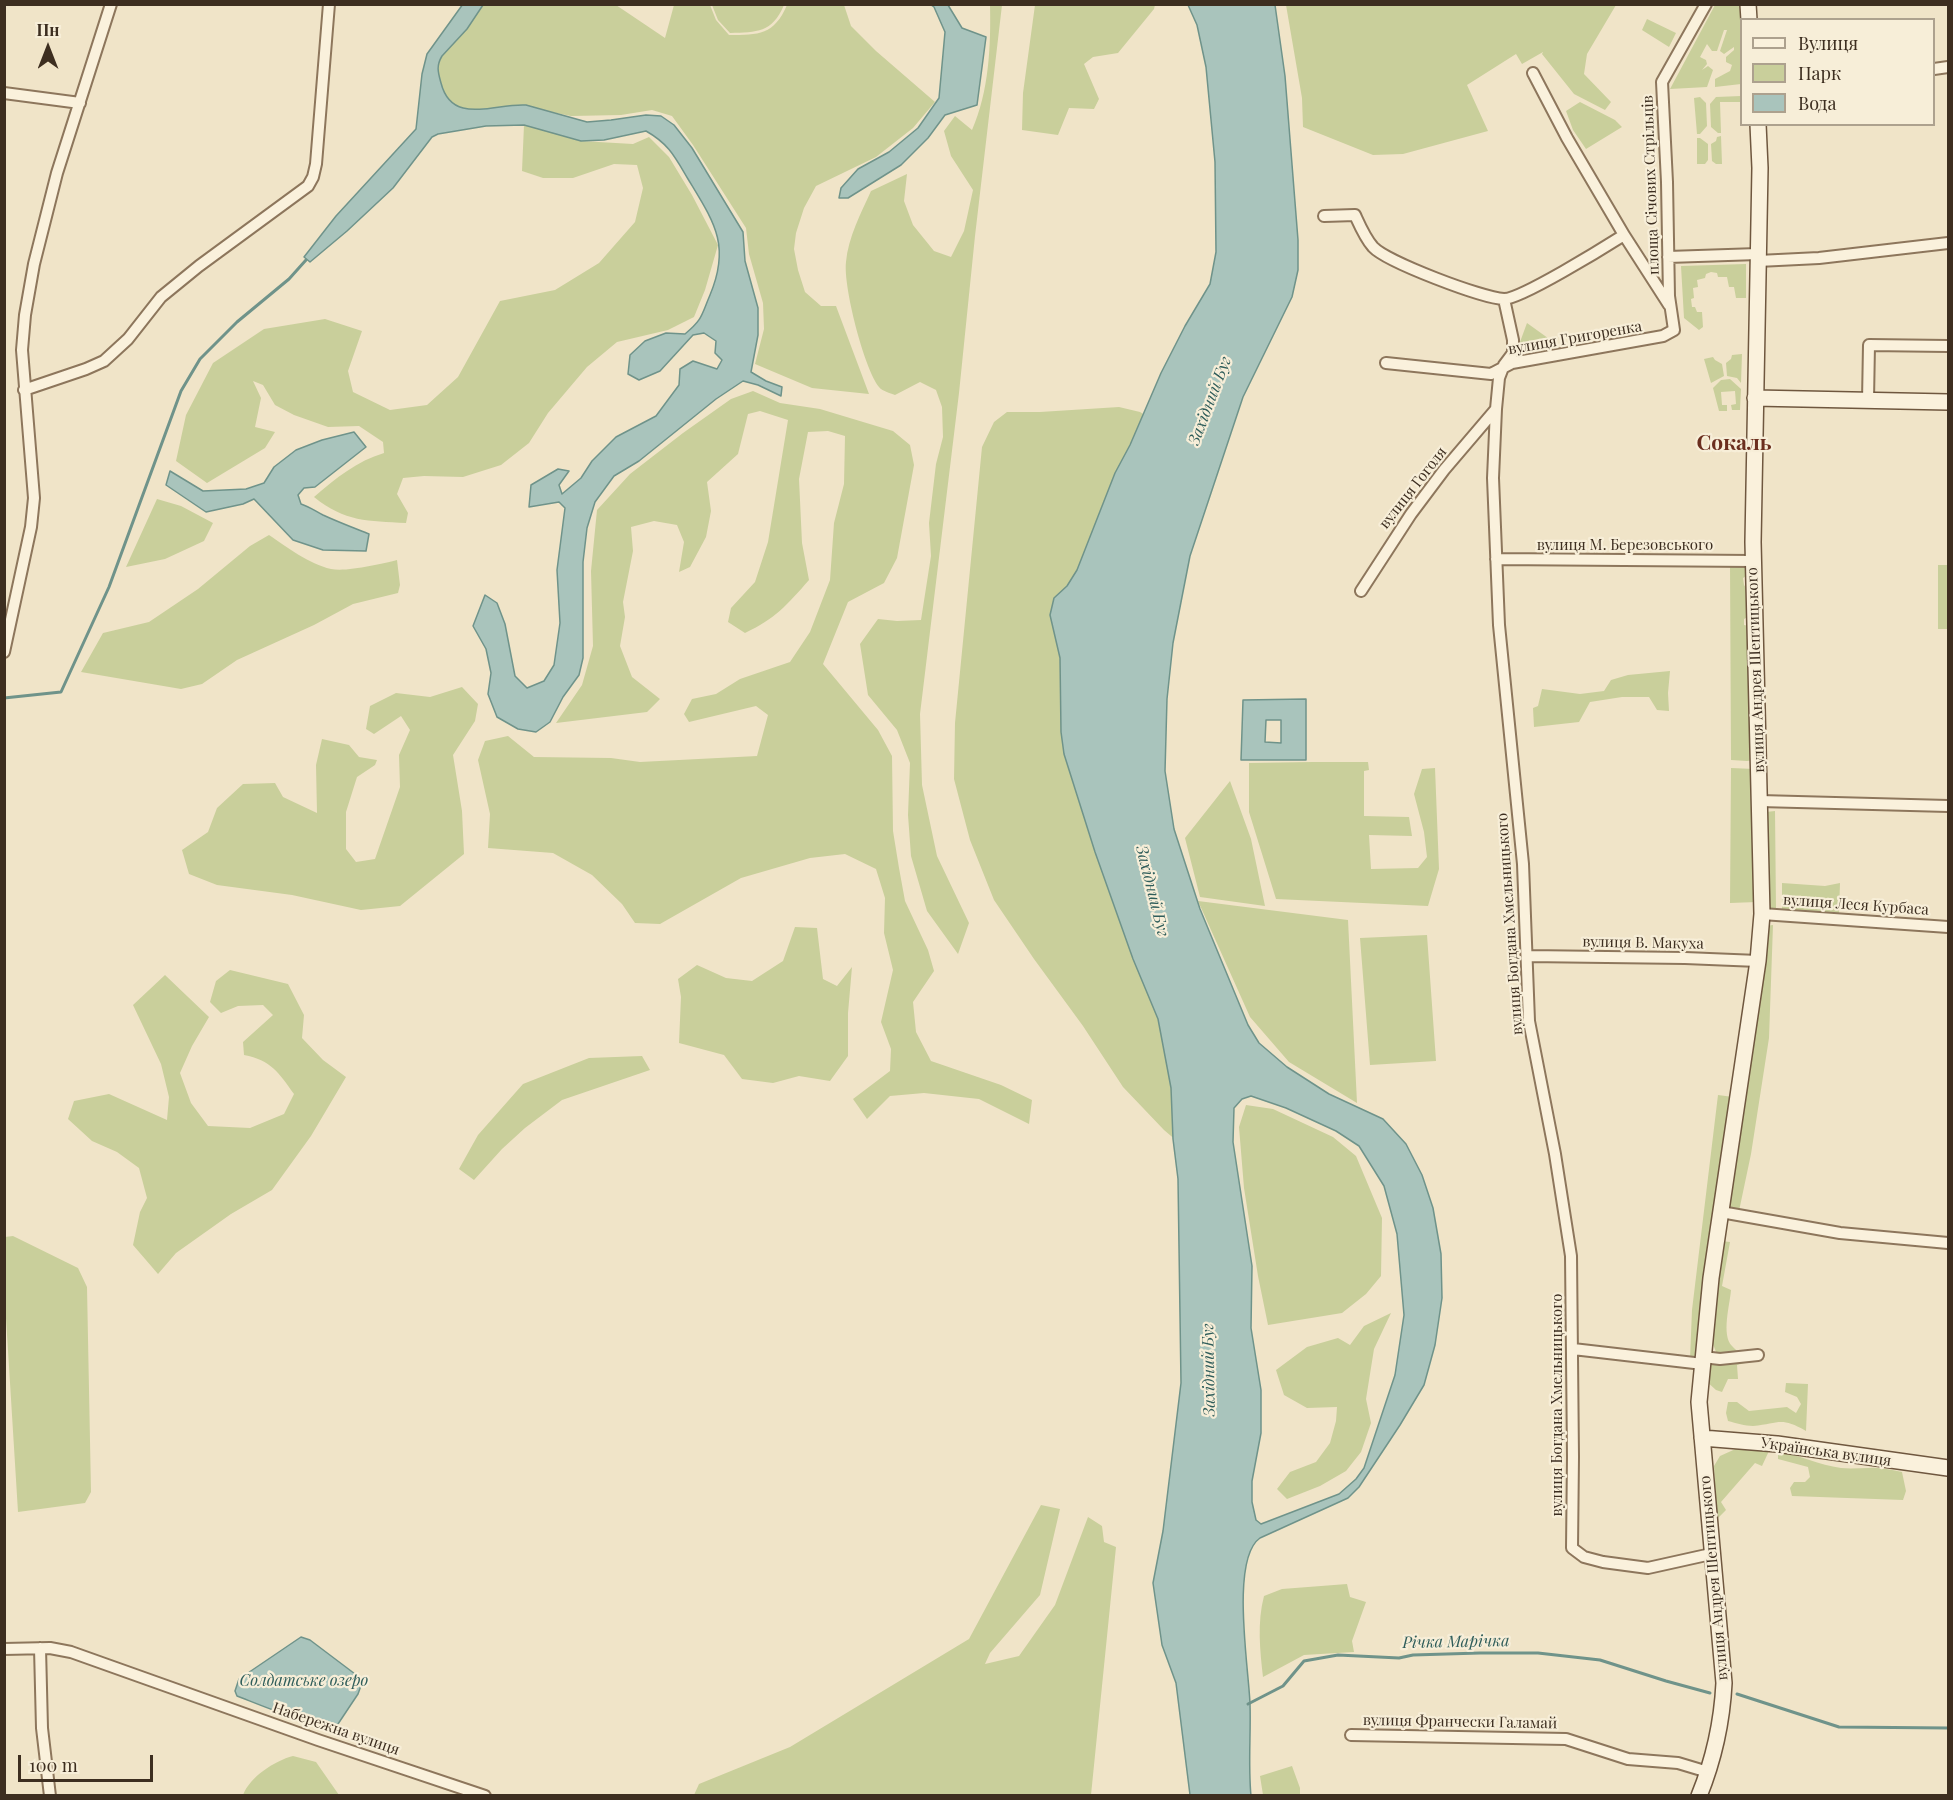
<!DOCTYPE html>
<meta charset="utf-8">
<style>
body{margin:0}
#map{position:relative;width:1953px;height:1800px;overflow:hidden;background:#f0e4c8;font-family:"Playfair Display",serif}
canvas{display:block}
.frame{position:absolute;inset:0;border:6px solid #3d2e20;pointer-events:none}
.legend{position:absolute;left:1740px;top:18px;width:195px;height:108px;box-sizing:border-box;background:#f7eed8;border:2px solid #ada18e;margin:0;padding:8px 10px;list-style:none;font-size:18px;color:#3d2e20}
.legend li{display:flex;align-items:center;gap:12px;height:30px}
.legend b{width:30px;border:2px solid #ada18e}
.north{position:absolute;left:18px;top:18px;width:60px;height:60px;-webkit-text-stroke:4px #f7eed8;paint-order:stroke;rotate:0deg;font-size:16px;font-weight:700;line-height:24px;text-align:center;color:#3d2e20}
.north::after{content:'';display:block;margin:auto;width:21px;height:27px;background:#3d2e20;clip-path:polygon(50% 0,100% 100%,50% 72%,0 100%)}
.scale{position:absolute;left:18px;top:1755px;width:135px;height:27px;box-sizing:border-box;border:3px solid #3d2e20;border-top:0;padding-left:8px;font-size:18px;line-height:21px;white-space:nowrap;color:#3d2e20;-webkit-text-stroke:4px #f7eed8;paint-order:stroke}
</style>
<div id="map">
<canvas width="1953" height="1800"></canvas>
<div class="frame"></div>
<ul class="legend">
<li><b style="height:8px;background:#faf1dc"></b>Вулиця</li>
<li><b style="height:16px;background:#c9cf9b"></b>Парк</li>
<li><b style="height:16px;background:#a9c4bc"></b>Вода</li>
</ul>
<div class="north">Пн</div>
<div class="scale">100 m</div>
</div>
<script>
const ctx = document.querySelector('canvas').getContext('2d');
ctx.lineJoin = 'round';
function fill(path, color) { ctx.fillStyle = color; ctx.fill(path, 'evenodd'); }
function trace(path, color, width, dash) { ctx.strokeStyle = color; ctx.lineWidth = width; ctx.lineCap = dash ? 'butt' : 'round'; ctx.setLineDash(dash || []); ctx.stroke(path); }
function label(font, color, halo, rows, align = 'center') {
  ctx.font = font + ' "Playfair Display",serif'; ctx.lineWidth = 4.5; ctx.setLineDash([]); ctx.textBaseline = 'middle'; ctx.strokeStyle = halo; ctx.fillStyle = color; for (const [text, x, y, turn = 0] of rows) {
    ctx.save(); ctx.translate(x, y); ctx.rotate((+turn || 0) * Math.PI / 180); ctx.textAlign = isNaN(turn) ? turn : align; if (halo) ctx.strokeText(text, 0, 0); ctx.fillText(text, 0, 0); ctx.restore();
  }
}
fill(new Path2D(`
 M 483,5 L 616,5 L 665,38 L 674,5 L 710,5 L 716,20 L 729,35 C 759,35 774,35 787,5 L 844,5 L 851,26 L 876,51 L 935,102 L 913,128 L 876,157 L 816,186 L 804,208 L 796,233 L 794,249 L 798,270 L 805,292 L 821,306 L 836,306 L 869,394 L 812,388 L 755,364 L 764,329 L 763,303 L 749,254 L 746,228 L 693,145 L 672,116 L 652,110 L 621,115 L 571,116 L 517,105 L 471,110 L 462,108 L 452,104 L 443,91 L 437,71 L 438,64 L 442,56 L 467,29 Z
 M 712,5 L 784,5 C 772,33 757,32 730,33 L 718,20 Z
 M 990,5 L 1002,5 L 975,236 L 959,393 L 920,714 L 922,785 L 937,856 L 969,923 L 958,954 L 927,911 L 911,856 L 908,815 L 910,763 L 897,730 L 868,695 L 860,644 L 878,619 L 897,621 L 921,620 L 931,556 L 929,523 L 936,464 L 943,437 L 942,407 L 936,390 L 920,382 L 895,395 C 890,393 882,391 879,387 C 864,368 843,286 846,262 C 848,238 861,213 871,191 L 907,174 L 904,201 L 913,225 L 934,251 L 951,257 L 964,231 L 973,190 L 951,156 L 944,131 L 955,116 L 972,130 C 989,92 991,45 990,5 Z
 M 1035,5 L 1155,5 L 1154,9 L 1118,53 L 1093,57 L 1084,64 L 1099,99 L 1094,109 L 1069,108 L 1058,135 L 1022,130 L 1023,93 Z
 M 1286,5 L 1616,5 L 1587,54 L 1584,74 L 1611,102 L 1605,110 L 1574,94 L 1542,54 L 1543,52 L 1522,64 L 1516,54 L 1467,85 L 1488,131 L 1403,154 L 1373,155 L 1303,127 L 1302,98 Z
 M 1715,5 L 1744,5 L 1742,20 L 1741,84 L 1715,87 L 1715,79 L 1730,71 L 1732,65 L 1726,62 L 1726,57 L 1734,50 L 1734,47 L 1724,54 L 1720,51 L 1727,30 L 1724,30 L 1717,51 L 1712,51 L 1707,44 L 1700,57 L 1706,60 L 1707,64 L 1702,70 L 1708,66 L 1713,70 L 1707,87 L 1670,89 Z
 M 1647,19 L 1676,33 L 1669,47 L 1642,30 Z
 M 1741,96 L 1741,102 L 1720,102 L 1721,133 L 1718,133 L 1711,127 L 1710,104 L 1716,97 Z
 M 1700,97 L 1706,103 L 1707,126 L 1700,134 L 1697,134 L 1694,98 Z
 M 1580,102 L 1615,120 L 1622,127 L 1586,149 L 1573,130 L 1566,111 Z
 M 524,125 L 581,141 L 633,144 L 649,137 L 669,157 L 692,195 L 718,245 L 705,290 L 694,317 L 668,330 L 617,342 L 587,367 L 548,413 L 529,443 L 501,465 L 463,477 L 424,476 L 403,478 L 397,494 L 408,513 L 406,523 C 368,521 345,522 314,497 C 336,478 357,461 384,453 L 383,442 L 359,426 L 328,427 L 294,415 L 275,405 L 263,385 L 253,381 L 261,398 L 255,427 L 275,432 L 265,448 L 207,483 L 176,461 L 186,415 L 213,363 L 264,329 L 325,319 L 362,331 L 348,371 L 353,392 L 390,410 L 427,405 L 458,377 L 500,301 L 555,290 L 599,263 L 635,222 L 643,188 L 637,165 L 614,164 L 573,178 L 543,178 L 522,171 Z
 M 1721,136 L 1722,164 L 1716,164 L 1712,161 L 1711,144 L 1716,141 L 1717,137 Z
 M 1697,138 L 1700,138 L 1708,144 L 1708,160 L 1705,164 L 1697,164 Z
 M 1746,264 L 1746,298 L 1736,298 L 1734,287 L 1729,287 L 1727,277 L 1718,277 L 1717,273 L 1711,272 L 1706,274 L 1705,278 L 1697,280 L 1698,287 L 1693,288 L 1694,298 L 1691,299 L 1692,307 L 1695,307 L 1697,312 L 1702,312 L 1703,327 L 1699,330 L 1684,318 L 1681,266 Z
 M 1527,323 L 1559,346 L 1556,352 L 1518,356 L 1520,342 Z
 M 1742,354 L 1741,383 L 1737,378 L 1727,376 L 1726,363 L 1731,359 L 1732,355 Z
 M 1713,357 L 1715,360 L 1722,364 L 1724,376 L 1711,383 L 1704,359 Z
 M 1730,379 L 1741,389 L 1740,410 L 1732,410 L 1731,405 L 1736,404 L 1735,391 L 1721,392 L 1722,405 L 1727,405 L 1727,411 L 1719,411 L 1713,388 L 1721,380 Z
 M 753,391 L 780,403 L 820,409 L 893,431 L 910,445 L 914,465 L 897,558 L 884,583 L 848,602 L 823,664 L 878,730 L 892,756 L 893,831 L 899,868 L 905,901 L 928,950 L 934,971 L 913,1002 L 916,1032 L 931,1061 L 1001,1085 L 1032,1100 L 1029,1124 L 979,1099 L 924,1093 L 890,1096 L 867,1119 L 853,1099 L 890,1071 L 891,1049 L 881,1022 L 893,970 L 884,933 L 885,898 L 876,869 L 845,854 L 810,858 L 741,878 L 660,924 L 635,923 L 622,904 L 592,875 L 553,853 L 488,848 L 490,814 L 478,760 L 485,741 L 508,736 L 534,757 L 611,758 L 640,762 L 757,756 L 768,715 L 756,706 L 689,722 L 684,714 L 692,699 L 716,694 L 740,679 L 790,662 L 810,632 L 830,580 L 834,523 L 844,484 L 845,436 L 828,431 L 808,432 L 799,479 L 802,543 L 809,580 C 787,605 775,619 745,633 L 728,622 L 731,608 L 755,582 L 768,542 L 788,420 L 760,411 L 748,414 L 738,454 L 707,482 L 711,511 L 706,537 L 690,567 L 679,572 L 684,542 L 677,525 L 654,521 L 631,527 L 633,551 L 623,602 L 625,617 L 620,646 L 632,677 L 660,699 L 647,712 L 556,723 L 582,685 L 593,646 L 591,571 L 597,510 L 630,474 L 683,433 L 731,399 Z
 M 1119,407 L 1140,412 L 1148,417 L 1171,1027 L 1184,1147 L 1164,1130 L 1123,1087 L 1083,1026 L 1034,959 L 994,900 L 970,840 L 954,779 L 955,723 L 982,447 L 994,422 L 1007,412 L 1040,412 Z
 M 157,499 L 181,506 L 213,523 L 204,541 L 165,559 L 126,567 Z
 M 269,535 C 287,547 309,564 331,569 C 347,572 381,564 397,560 L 400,585 L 398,593 L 353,604 L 314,625 L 237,660 L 202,684 L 181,689 L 81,672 L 103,633 L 149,622 L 198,589 L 250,546 Z
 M 1730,564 L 1748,565 L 1748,575 L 1743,578 L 1744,585 L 1747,589 L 1748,617 L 1744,619 L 1744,625 L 1749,626 L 1754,760 L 1747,761 L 1731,760 Z
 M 1938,565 L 1948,565 L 1948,629 L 1938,629 Z
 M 1670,671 L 1668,693 L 1669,711 L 1657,710 L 1649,697 L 1622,697 L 1590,702 L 1579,722 L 1534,727 L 1533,708 L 1538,706 L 1542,689 L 1580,694 L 1604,691 L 1611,680 L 1628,675 Z
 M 462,687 L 478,704 L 475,721 L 453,755 L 462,811 L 464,854 L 400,906 L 361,910 L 292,895 L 217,885 L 189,874 L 182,850 L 208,832 L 217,808 L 243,784 L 275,783 L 283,797 L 317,813 L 316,765 L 322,739 L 349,745 L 359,757 L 377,760 L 375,765 L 357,777 L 346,812 L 346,849 L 356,862 L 375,859 L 400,787 L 399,755 L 410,730 L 401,716 L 374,734 L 366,729 L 370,706 L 396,693 L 430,697 Z
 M 1312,762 L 1368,762 L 1369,770 L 1364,771 L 1364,816 L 1409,817 L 1412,836 L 1369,835 L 1371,869 L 1418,868 L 1427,857 L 1424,832 L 1414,794 L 1422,769 L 1435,768 L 1439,869 L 1428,906 L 1276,899 L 1249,812 L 1249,763 Z
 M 1731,768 L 1754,769 L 1757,902 L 1730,903 Z
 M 1230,781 L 1251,839 L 1265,906 L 1200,897 L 1185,838 Z
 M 1775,811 L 1776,909 L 1767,909 L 1766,812 Z
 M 1782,883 L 1825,886 L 1840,883 L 1839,913 L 1782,909 Z
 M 1198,901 L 1348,920 L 1357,1103 L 1289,1062 L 1250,1017 Z
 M 1773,925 L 1769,1038 L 1751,1154 L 1739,1211 L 1727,1209 L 1765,926 Z
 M 795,927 L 817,928 L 823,979 L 837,986 L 852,967 L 848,1013 L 848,1056 L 830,1081 L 799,1076 L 773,1083 L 742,1079 L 724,1055 L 679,1043 L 681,997 L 678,979 L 697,965 L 726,978 L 752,981 L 783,961 Z
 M 1427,935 L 1436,1061 L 1370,1065 L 1360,938 Z
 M 230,970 L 288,984 L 304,1015 L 302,1038 L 323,1060 L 346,1077 L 311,1136 L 272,1190 L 231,1214 L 176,1253 L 158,1274 L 133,1245 L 140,1212 L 147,1198 L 139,1168 L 117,1152 L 92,1141 L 68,1119 L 74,1101 L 109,1094 L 167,1120 L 169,1097 L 161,1064 L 133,1005 L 165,975 L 209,1017 L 192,1046 L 180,1073 L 191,1103 L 208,1126 L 250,1128 L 284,1114 L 294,1094 C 279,1073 271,1060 244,1055 L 243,1042 L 273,1015 L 263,1005 L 238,1006 L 221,1013 L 210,1002 L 216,981 Z
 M 642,1056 L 650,1070 L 562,1100 L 525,1128 L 502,1149 L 474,1180 L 459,1169 L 478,1135 L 523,1084 L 589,1058 Z
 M 1718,1095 L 1733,1097 L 1704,1286 L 1696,1359 L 1690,1359 L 1692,1310 Z
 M 1246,1105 L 1273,1109 L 1333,1137 L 1356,1156 L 1382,1218 L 1381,1276 L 1366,1294 L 1342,1313 L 1268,1325 L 1258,1276 L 1244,1188 L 1239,1127 Z
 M 13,1236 L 78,1268 L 87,1287 L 91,1492 L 85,1503 L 18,1512 L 5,1302 L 5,1237 Z
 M 1721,1241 L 1730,1242 L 1722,1286 L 1731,1290 C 1730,1304 1721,1335 1732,1346 C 1737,1352 1744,1355 1749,1362 L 1737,1365 L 1738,1379 L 1728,1379 L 1722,1392 L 1716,1390 L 1705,1380 L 1706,1362 L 1715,1360 L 1716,1352 L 1710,1336 Z
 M 1391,1313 L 1374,1349 L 1366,1399 L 1371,1423 L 1361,1452 L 1346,1471 L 1320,1486 L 1287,1499 L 1277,1489 L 1290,1472 L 1316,1462 L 1330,1443 L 1336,1421 L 1337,1407 L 1307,1408 L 1284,1395 L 1276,1370 L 1307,1347 L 1338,1338 L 1350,1345 L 1364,1326 Z
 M 1786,1383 L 1808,1384 L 1806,1431 C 1780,1416 1779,1424 1753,1426 C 1745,1426 1736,1423 1728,1421 L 1726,1413 L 1728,1402 L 1737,1402 L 1749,1411 L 1787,1407 L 1796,1413 L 1801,1404 L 1797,1397 L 1785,1392 Z
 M 1740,1447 L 1769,1451 L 1762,1466 L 1755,1463 L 1721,1502 L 1726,1510 L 1717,1519 L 1714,1466 L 1720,1456 Z
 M 1778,1452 C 1800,1455 1819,1465 1841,1468 C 1851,1469 1860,1468 1869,1468 C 1880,1467 1891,1470 1902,1472 L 1906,1491 L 1903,1500 L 1792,1496 L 1790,1488 L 1794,1482 L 1805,1482 L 1810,1477 L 1808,1467 L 1778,1459 Z
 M 1041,1505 L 1060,1509 L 1040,1595 L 990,1653 L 985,1664 L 1019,1656 L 1055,1605 L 1088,1517 L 1102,1526 L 1104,1542 L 1116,1547 L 1091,1795 L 694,1795 L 699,1784 L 790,1747 L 969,1639 Z
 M 1347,1584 L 1350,1597 L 1366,1602 L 1352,1641 L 1354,1652 L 1304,1655 L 1263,1677 C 1260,1651 1257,1622 1264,1596 L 1282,1589 Z
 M 293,1756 L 316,1762 L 339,1795 L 243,1795 C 250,1777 274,1761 293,1756 Z
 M 1292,1766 L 1300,1788 L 1300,1795 L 1263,1795 L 1260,1776 Z`), '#c9cf9b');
const water = new Path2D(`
 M 463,4 L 483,5 L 467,29 L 442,56 C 436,66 438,72 441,83 C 452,126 494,103 526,105 L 587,122 L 611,120 L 646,115 L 661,116 L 674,125 L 692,148 L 743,232 L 745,261 L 758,308 L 758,335 L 751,372 L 766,381 L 782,387 L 781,396 L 758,385 L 743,381 L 716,399 L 639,461 L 614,476 L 595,502 L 587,528 L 583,562 L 583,658 L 579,675 L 563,697 L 550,722 L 536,732 L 518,729 L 497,717 L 488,694 L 491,673 L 486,649 L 473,626 L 485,595 L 497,603 L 505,624 L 515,676 L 527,688 L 544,681 L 554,665 L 560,623 L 557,570 L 565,508 L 559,502 L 529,507 L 531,485 L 558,469 L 569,471 L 559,485 L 562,494 L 581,478 L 592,461 L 616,437 L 656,416 L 679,385 L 680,369 L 693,361 L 717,369 L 722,360 L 715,353 L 716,341 L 704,333 L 693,335 L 660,371 L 639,380 L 628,374 L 630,355 L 645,341 L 666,333 L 685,334 C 703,319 701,316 710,295 C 731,245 714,222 688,179 C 675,157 669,144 646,131 L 604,140 L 581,141 L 524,125 L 486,126 L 438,134 L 432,137 L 393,188 L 347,231 L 310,262 L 304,257 L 336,216 L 416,129 L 422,74 L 427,54 Z
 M 931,5 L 948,5 L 962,28 L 986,37 L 977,105 L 945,115 L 928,138 L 901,165 L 848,198 L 839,198 L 841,188 L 858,169 L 889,152 L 918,128 L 939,98 L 945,32 L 934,7 Z
 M 1188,5 L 1275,5 L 1285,76 L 1298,240 L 1298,270 L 1292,297 L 1243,397 L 1190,556 L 1173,643 L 1167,699 L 1165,771 L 1174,829 L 1200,909 L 1248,1025 L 1259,1043 L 1287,1067 L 1329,1094 L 1383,1119 L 1406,1144 L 1422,1175 L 1433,1208 L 1441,1254 L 1442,1298 L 1435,1345 L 1424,1385 L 1400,1425 L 1359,1487 L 1348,1498 L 1260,1538 C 1230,1559 1249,1670 1250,1704 C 1251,1734 1248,1765 1251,1796 L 1190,1795 L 1176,1683 L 1162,1645 L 1153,1583 L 1163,1531 L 1181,1383 L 1178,1179 L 1173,1139 L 1171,1088 L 1158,1019 L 1133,959 L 1095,852 L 1064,754 L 1061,732 L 1060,658 L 1050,615 L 1054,598 L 1067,586 L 1077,570 L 1115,473 L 1130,445 L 1161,373 L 1185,326 L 1210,284 L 1216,252 L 1215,162 L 1206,67 L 1197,25 ZM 1251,1096 L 1286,1108 L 1336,1131 L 1359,1146 L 1384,1186 L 1397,1234 L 1404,1315 L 1395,1375 L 1364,1468 L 1356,1479 L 1339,1494 L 1261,1524 L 1256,1520 L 1252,1502 L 1252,1481 L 1261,1433 L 1261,1390 L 1251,1328 L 1252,1266 L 1233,1142 L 1234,1108 L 1242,1099 Z
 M 354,432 L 366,447 L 315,487 L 304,488 L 298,495 L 301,504 C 310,507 315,511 323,515 C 338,522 354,528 369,534 L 366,551 L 323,550 L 293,540 L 254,499 L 243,504 L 206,512 L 166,485 L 170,471 L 203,491 L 246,489 L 264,483 L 274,467 L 296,450 L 322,440 Z
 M 1306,699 L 1306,760 L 1241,760 L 1243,700 ZM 1266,720 L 1281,720 L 1281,743 L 1265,742 Z
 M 301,1637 L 310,1640 L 363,1680 L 358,1694 L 336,1727 C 317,1729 258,1704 237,1696 L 235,1691 L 239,1679 Z`);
fill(water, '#a9c4bc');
trace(water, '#6f938a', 1.5);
trace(new Path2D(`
 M 4,698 L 61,692 L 109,587 L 181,391 L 200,359 L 237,322 L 289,279 L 306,260
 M 1737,1694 L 1839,1727 L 1948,1728
 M 1248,1704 L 1283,1686 L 1304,1661 L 1338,1655 L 1399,1658 L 1413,1655 L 1480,1653 L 1538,1653 L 1600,1660 L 1666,1681 L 1710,1693`), '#6f938a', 3);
const street = new Path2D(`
 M 1934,69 L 1948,67
 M 1533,73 L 1567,138 L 1624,235 L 1669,305
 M 4,93 L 80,103
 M 1324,216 L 1355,215 C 1360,226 1365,238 1373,247 C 1387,262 1482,298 1504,299 C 1521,299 1605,247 1624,235
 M 1668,257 L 1758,254
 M 1758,261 L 1819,258 L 1948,243
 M 1504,299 L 1513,340 L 1513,353 L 1504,365 L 1499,378 L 1496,409 L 1493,478 L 1499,625 L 1523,864 L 1529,1021 L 1555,1154 L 1571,1256 L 1573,1457 L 1572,1548 L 1584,1557 L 1603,1562 L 1648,1568 L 1711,1554
 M 1386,363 L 1491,374 L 1512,363 L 1663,336 L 1674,330 L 1669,296 L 1667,182 L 1662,82 L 1706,4
 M 24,390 L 86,369 L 104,361 L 128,339 L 161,297 L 199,266 L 308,186 L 313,177 L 316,164 L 329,4
 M 1868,400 L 1869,345 L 1948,346
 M 1496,559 L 1753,561
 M 1361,591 L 1411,514 L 1444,470 L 1496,409
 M 4,652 L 31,527 L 34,498 L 22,350 L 25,315 L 34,264 L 57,173 L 111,4
 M 1760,801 L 1948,806
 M 1762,914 L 1948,927
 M 1528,956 L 1685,958 L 1758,961
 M 1721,1212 L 1840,1233 L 1948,1243
 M 1573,1349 L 1703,1364
 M 1703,1357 L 1720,1359 L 1758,1355
 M 40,1648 L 42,1728 L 50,1796
 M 4,1649 L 50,1648 L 71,1652 L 318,1740 L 485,1796
 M 1351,1735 L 1566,1739 L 1628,1759 L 1678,1763 L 1708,1772`);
const secondary = new Path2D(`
 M 1748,4 L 1749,20
 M 1755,398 L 1948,402
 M 1702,1438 L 1777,1444 L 1948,1468
 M 1699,1796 C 1714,1759 1722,1723 1724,1683 L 1699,1402 L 1711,1278 L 1758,961 L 1762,914 L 1753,542 L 1760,168 L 1758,124`);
trace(street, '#8d765c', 14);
trace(secondary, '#6f573f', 18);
trace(street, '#faf1dc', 10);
trace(secondary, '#faf1dc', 15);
label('15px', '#3d2e20', '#f7eed8', [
 ["площа Січових Стрільців",1651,185,-92],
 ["вулиця Григоренка",1575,338,-10],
 ["вулиця Гоголя",1413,488,-52],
 ["вулиця М. Березовського",1625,545],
 ["вулиця Андрея Шептицького",1756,670,-92],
 ["вулиця Леся Курбаса",1856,905,4],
 ["вулиця Богдана Хмельницького",1510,924,-94],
 ["вулиця В. Макуха",1643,943,1],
 ["вулиця Богдана Хмельницького",1557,1405,-90],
 ["Українська вулиця",1826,1452,8],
 ["вулиця Андрея Шептицького",1714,1578,-95],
 ["вулиця Франчески Галамай",1460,1722,1],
 ["Набережна вулиця",336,1729,19]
]);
label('italic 16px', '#2f5d5a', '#f7eed8', [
 ["Західний Буг",1210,401,-69],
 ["Західний Буг",1152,891,76],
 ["Західний Буг",1209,1370,-91],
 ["Річка Марічка",1456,1642,-1],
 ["Солдатське озеро",304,1681]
]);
label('bold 21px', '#6b2e1e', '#f7eed8', [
 ["Сокаль",1734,443]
]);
</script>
